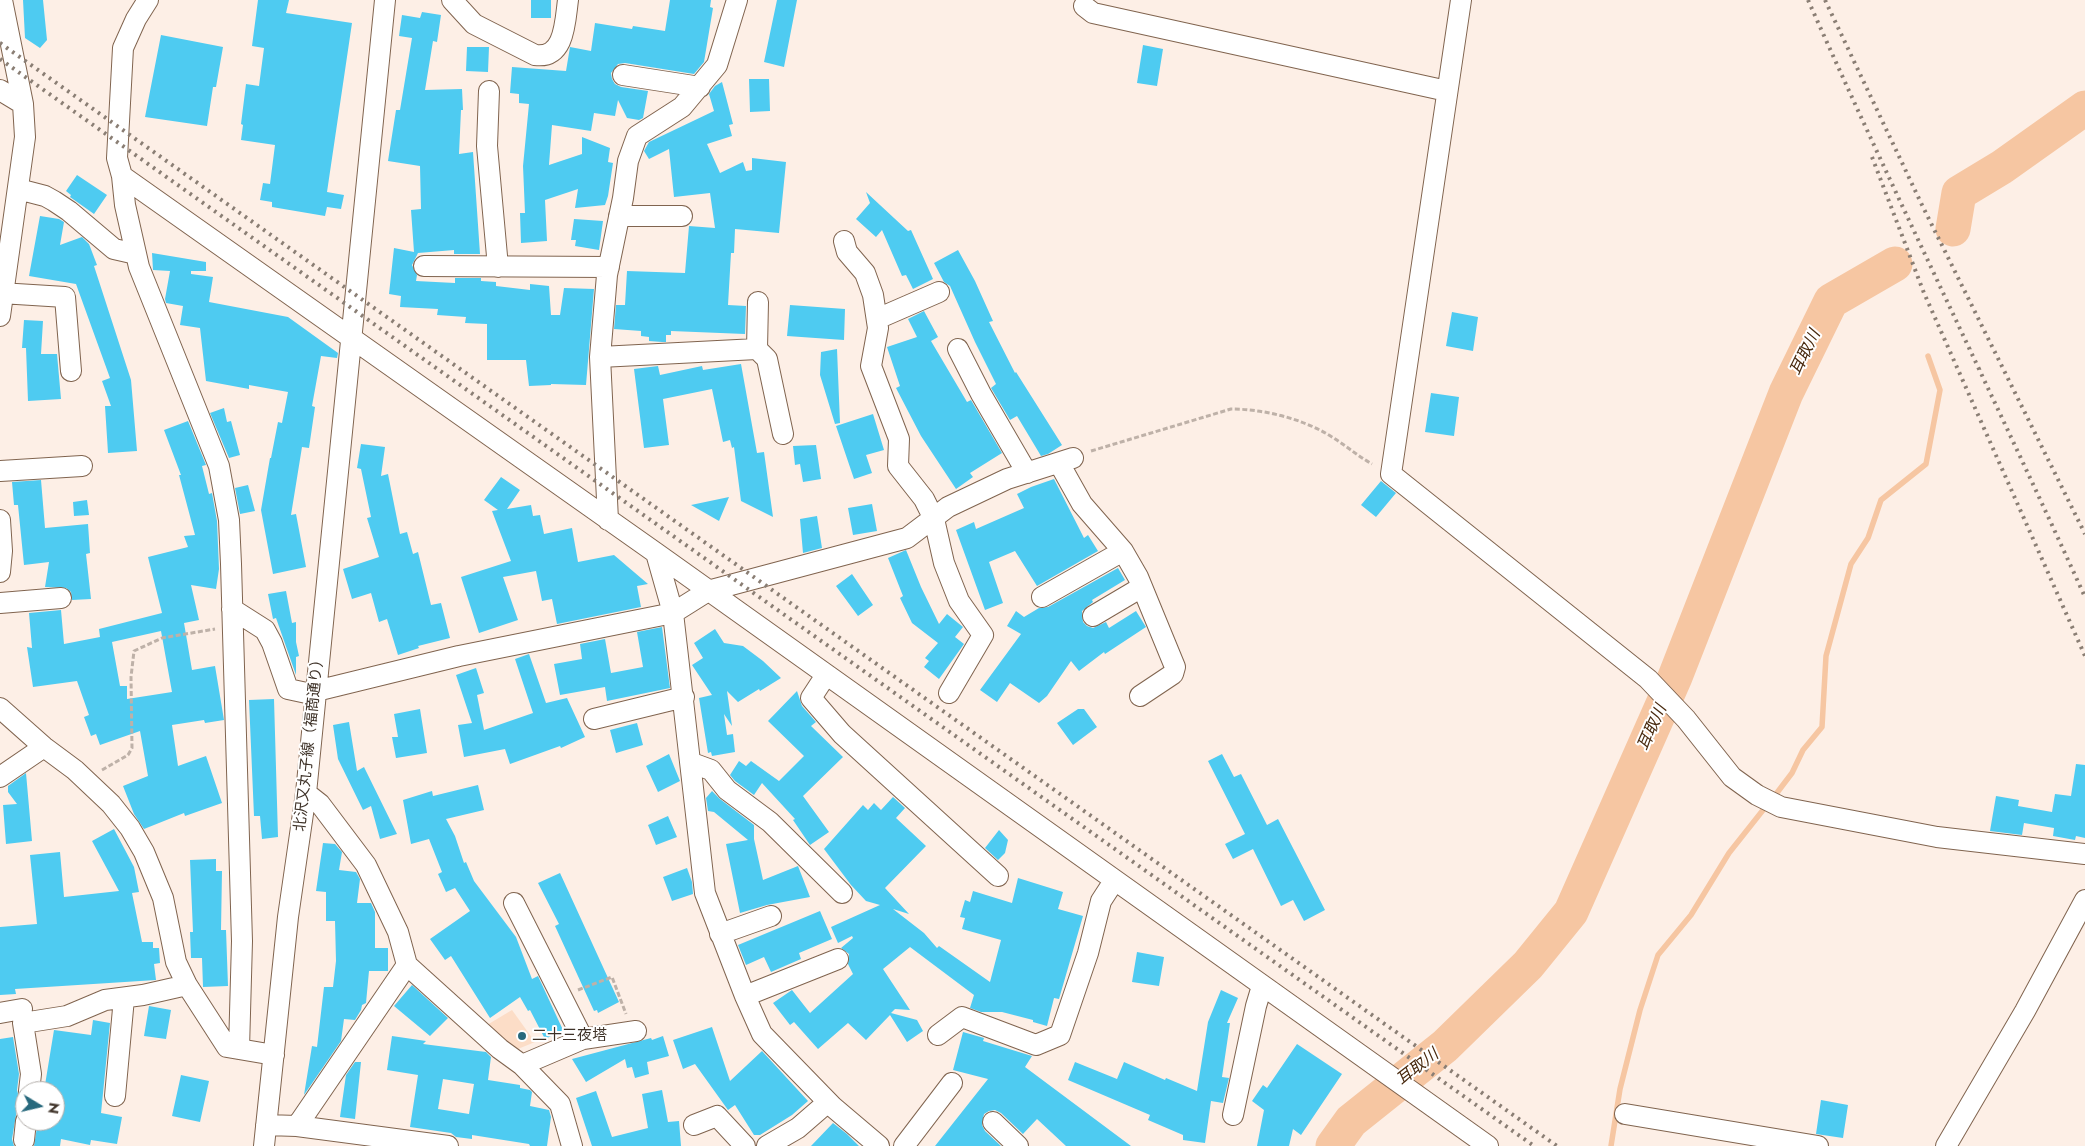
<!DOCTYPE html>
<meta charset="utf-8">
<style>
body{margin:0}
#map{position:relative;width:2085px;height:1146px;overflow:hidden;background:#fdefe6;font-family:Jost,sans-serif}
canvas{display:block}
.north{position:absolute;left:15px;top:1081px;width:50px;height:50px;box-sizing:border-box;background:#fff;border:1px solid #b2ada9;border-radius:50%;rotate:99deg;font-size:14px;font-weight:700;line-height:20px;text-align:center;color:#3e3228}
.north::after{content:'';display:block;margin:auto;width:18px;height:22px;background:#28697d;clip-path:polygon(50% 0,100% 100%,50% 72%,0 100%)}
</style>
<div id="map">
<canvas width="2085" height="1146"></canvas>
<div class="north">N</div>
</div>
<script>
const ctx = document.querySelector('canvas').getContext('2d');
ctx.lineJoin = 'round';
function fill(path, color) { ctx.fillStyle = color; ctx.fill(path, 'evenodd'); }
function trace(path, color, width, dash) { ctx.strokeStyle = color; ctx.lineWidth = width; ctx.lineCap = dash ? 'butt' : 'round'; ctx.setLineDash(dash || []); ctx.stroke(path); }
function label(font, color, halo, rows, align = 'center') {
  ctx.font = font + ' Jost,"Noto Sans JP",sans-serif'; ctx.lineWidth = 4; ctx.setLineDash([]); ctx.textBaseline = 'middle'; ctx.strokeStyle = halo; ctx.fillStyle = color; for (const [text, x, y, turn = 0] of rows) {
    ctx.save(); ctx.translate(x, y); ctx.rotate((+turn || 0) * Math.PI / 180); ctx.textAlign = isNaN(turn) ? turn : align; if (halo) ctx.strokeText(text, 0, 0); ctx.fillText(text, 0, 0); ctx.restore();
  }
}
fill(new Path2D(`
 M 512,1010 L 535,1042 L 513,1051 L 487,1025 Z`), '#fcddc7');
trace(new Path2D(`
 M 1773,798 L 1792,773 L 1803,750 L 1822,727 L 1826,656 L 1851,564 L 1868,538 L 1881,500 L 1926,464 L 1940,390 L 1928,356
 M 1611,1146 L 1620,1089 L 1640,1010 L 1658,955 L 1691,915 L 1729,853 L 1767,805`), '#f6c6a2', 5.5);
trace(new Path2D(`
 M 1953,229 L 1959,193 L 2002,167 L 2085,108
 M 1333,1146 L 1351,1121 L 1445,1046 L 1528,965 L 1571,912 L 1675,677 L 1786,393 L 1831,301 L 1895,264`), '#f6c6a2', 35);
fill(new Path2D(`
 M 23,0 L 43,0 L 47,40 L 40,48 L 25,38 Z
 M 258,0 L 289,0 L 286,13 L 352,23 L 327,192 L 344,195 L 341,209 L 327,207 L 325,216 L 272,207 L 272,202 L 260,200 L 263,183 L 270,184 L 275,145 L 241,140 L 243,125 L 241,124 L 246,84 L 259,86 L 264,48 L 252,46 Z
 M 531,0 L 551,0 L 551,18 L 531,18 Z
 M 670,0 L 711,0 L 710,7 L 713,8 L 704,62 L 694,74 L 625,63 L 618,64 L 611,73 L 612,79 L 615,84 L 621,87 L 648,91 L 643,118 L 639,120 L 627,118 L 618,100 L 615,116 L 594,113 L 591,131 L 552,125 L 549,165 L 582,154 L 582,137 L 610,148 L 608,162 L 613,163 L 608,196 L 605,205 L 575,208 L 578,189 L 545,200 L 547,241 L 521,243 L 520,213 L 525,213 L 523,166 L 529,104 L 519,103 L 519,94 L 510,93 L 512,67 L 566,71 L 570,47 L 591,51 L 595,23 L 632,29 L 633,26 L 665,31 Z
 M 777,0 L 797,0 L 784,67 L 764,62 Z
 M 422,12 L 441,15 L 437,42 L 433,41 L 425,90 L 462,89 L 463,110 L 461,110 L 459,154 L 473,152 L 480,254 L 454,254 L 454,250 L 418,253 L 412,265 L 417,275 L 416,281 L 455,283 L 455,278 L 481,278 L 481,281 L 496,282 L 496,286 L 530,290 L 530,284 L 549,286 L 551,315 L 560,315 L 564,288 L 594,289 L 586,385 L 551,384 L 551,385 L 529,386 L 526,360 L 487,360 L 487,324 L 465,323 L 466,317 L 437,315 L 438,309 L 400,307 L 401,296 L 389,294 L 394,248 L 414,252 L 411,210 L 421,209 L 420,166 L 388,161 L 396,110 L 400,110 L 412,38 L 399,36 L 402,15 L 420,18 Z
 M 161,35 L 223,47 L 216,87 L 213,87 L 207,126 L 145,117 Z
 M 1143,45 L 1163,49 L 1157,86 L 1137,83 Z
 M 467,47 L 489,47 L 488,72 L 466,71 Z
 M 749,79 L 769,79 L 770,111 L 750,112 Z
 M 722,82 L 733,124 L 729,125 L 732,136 L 707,144 L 720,173 L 743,162 L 746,171 L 752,170 L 752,158 L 786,162 L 779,233 L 735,229 L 734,253 L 731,253 L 728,305 L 746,306 L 745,334 L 671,331 L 671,335 L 666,335 L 666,342 L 662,342 L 649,341 L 649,337 L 641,336 L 641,331 L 614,329 L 616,305 L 625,305 L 627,271 L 685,273 L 689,226 L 715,228 L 710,193 L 674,197 L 669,149 L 649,159 L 644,151 L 649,142 L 714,111 L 709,94 L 715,86 Z
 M 77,175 L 107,195 L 94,214 L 70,197 L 71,195 L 66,191 Z
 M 866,192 L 908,231 L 911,230 L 933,279 L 913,289 L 906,275 L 902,276 L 882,230 L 876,237 L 856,219 L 870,203 Z
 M 40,216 L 59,219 L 64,222 L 60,245 L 82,237 L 89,244 L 97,265 L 94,266 L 131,380 L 137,451 L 108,453 L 105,406 L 111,406 L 102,381 L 110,378 L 76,284 L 29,276 Z
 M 574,219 L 603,221 L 599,250 L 575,246 L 576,240 L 571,240 Z
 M 958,250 L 975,281 L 993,321 L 989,322 L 1015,373 L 1016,372 L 1062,445 L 1048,454 L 1041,456 L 1017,416 L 1010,420 L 991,388 L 996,384 L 975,342 L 950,286 L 944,282 L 934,263 Z
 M 152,253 L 206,262 L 206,271 L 191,271 L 191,274 L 213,277 L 209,302 L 288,317 L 338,353 L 337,358 L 321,356 L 312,406 L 315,407 L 309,448 L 302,447 L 291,515 L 296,514 L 306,567 L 273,574 L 261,510 L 270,458 L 271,458 L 278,422 L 282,423 L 288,392 L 249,385 L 249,389 L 206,381 L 200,328 L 180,325 L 183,306 L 166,303 L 165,299 L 170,271 L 153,270 Z
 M 790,305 L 845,309 L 844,340 L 787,336 Z
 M 924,311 L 938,337 L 931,341 L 967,402 L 971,400 L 1002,453 L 970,473 L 973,477 L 956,489 L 921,436 L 896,388 L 900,386 L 887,347 L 917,337 L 908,319 Z
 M 1452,312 L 1478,317 L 1473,351 L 1446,346 Z
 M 24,320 L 43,321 L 41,354 L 57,354 L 61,399 L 28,401 L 26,348 L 22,348 Z
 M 837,349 L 840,423 L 835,424 L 820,375 L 821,352 Z
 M 741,364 L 757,453 L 764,452 L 773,517 L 741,501 L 734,447 L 732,448 L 730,440 L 723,442 L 712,389 L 663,399 L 669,445 L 644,448 L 634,369 L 658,366 L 660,375 L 702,366 L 703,370 Z
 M 1431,393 L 1459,397 L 1454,436 L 1425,432 Z
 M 224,408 L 227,422 L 231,421 L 240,455 L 229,458 L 210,413 Z
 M 873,414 L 884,450 L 866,455 L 872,473 L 854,479 L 836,426 Z
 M 188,421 L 206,465 L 202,466 L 209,494 L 212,493 L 217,521 L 219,569 L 216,589 L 191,585 L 199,620 L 184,623 L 192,670 L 215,666 L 224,720 L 205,723 L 204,720 L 172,725 L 178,766 L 206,756 L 222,803 L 185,816 L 184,813 L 144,829 L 134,814 L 123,786 L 148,776 L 140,731 L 100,745 L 96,734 L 91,736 L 84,717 L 89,715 L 77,681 L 33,687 L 27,647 L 32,648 L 29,613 L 61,610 L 64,644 L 100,637 L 99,629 L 162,613 L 148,557 L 188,547 L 184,536 L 195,535 L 179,475 L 181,475 L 164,430 ZM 161,631 L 172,692 L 127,699 L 127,686 L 120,686 L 112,642 Z
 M 361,444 L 385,447 L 381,476 L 388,474 L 400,534 L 407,532 L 413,554 L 418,552 L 431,605 L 441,603 L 450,638 L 418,646 L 419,648 L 398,655 L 387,619 L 379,622 L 371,593 L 352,599 L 343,569 L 379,557 L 367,518 L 371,517 L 361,469 L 357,468 Z
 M 816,445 L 821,479 L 803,482 L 800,464 L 795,465 L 793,446 Z
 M 501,477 L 520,490 L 507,509 L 531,505 L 533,516 L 540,515 L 544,534 L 572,528 L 578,562 L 614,555 L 648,584 L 637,586 L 641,607 L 557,624 L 552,599 L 542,601 L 536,571 L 503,577 L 518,620 L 479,633 L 461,577 L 511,561 L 492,511 L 498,510 L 484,500 Z
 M 1054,479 L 1084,538 L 1088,535 L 1098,551 L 1037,586 L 1015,551 L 989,562 L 1003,603 L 985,610 L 956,530 L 974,522 L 976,529 L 1024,508 L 1017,494 L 1031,487 Z
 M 41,480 L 45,528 L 88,524 L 90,553 L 86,554 L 91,599 L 72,600 L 71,592 L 66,588 L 45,587 L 49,562 L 24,565 L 18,505 L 14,505 L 12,482 Z
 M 1381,481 L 1396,493 L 1376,517 L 1361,505 Z
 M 248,485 L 255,511 L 240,514 L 235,488 Z
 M 729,497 L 719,521 L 691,505 Z
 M 87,500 L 89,515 L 74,516 L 73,502 Z
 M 872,504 L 877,531 L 853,535 L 848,508 Z
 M 817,516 L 822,548 L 803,553 L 800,519 Z
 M 906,550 L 921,587 L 939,624 L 947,614 L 963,627 L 955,637 L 964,644 L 939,679 L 924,667 L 929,661 L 925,658 L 938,643 L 912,623 L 900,598 L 903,596 L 888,558 Z
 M 1118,568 L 1125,580 L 1092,600 L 1093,602 L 1082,611 L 1083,622 L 1087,626 L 1093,628 L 1106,622 L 1109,628 L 1136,611 L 1146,627 L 1105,654 L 1104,652 L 1079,671 L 1071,661 L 1047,696 L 1039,703 L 1010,683 L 997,702 L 980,690 L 1021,634 L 1007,626 L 1016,611 L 1024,617 L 1039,608 L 1048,607 Z
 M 852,574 L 873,605 L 858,616 L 836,586 Z
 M 286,591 L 292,623 L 296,622 L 296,642 L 299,656 L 296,657 L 296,675 L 276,618 L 273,619 L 268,594 Z
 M 662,627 L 670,688 L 607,701 L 605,687 L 560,695 L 554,664 L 582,659 L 580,644 L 605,639 L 611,673 L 643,667 L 637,632 Z
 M 715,629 L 724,643 L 743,646 L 763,661 L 781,678 L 760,691 L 759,689 L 738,702 L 727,691 L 732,726 L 724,714 L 727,735 L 733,734 L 735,752 L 712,756 L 711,752 L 708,753 L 699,698 L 712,695 L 692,665 L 703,658 L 694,643 Z
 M 529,654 L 546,703 L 567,698 L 585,737 L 561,748 L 560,746 L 510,764 L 505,749 L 464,757 L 458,725 L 472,723 L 456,675 L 476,668 L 484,693 L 477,695 L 484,730 L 533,713 L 515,659 Z
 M 797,691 L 802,706 L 816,722 L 811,726 L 843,757 L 803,796 L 829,832 L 810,845 L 793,820 L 795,819 L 762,783 L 754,795 L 735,781 L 730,775 L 739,761 L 746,766 L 751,761 L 779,781 L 804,756 L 768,721 Z
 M 274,699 L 278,837 L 262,839 L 260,816 L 254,816 L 249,700 Z
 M 420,709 L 427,753 L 396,758 L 392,737 L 398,737 L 394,714 Z
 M 1078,709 L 1084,709 L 1097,727 L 1073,745 L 1057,723 Z
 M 349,722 L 357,771 L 364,767 L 397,834 L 380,839 L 371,806 L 363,810 L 338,759 L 333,725 Z
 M 637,723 L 643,745 L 616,753 L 610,730 Z
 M 669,754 L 680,781 L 658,792 L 646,766 Z
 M 1222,754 L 1234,777 L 1241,774 L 1267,825 L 1278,819 L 1325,910 L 1304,921 L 1293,900 L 1281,906 L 1253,849 L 1233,859 L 1225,844 L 1245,834 L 1208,761 Z
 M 2076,764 L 2085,765 L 2085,838 L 2076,836 L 2075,840 L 2053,836 L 2054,828 L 2024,823 L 2022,835 L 1990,831 L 1996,796 L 2019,800 L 2018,806 L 2052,812 L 2055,794 L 2071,796 Z
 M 26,773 L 32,841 L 6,844 L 3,805 L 17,804 L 8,792 L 8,786 Z
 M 478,785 L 484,810 L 446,819 L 455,836 L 464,863 L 466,862 L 474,881 L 516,937 L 532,979 L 538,976 L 563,1030 L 545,1039 L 530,1010 L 528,1011 L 520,997 L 490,1018 L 451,956 L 445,960 L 430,939 L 470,911 L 455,888 L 446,892 L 438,874 L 442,872 L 429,839 L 411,844 L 403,800 L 432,791 L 433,796 Z
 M 712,791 L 720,799 L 754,825 L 754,839 L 763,880 L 798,866 L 810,897 L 767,905 L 740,913 L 726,844 L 748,840 L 714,812 L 708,811 L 706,798 Z
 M 893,797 L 905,808 L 896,818 L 926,846 L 885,888 L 909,914 L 893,909 L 924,933 L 937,948 L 939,946 L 990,982 L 1001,940 L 962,929 L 965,918 L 960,917 L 965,900 L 970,902 L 973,891 L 1012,903 L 1018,878 L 1063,892 L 1058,909 L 1083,916 L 1059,999 L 1054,998 L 1047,1026 L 1033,1022 L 1033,1020 L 1002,1012 L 981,1012 L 970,1008 L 974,995 L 910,947 L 883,969 L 910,1010 L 895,1009 L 891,1013 L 917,1020 L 923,1031 L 907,1042 L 890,1015 L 866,1040 L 848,1023 L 818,1049 L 794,1022 L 790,1025 L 773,1003 L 792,990 L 810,1013 L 853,974 L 848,964 L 849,954 L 841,948 L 853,938 L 852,936 L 838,943 L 831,927 L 880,905 L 866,901 L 851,885 L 824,849 L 863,805 L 868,810 L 874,803 L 881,810 Z
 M 668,816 L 677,837 L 656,845 L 648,825 Z
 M 114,829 L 134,867 L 139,892 L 132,893 L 142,942 L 153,942 L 153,948 L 159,948 L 160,963 L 154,964 L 156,980 L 15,989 L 16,994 L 0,995 L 0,927 L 37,924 L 30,855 L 60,852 L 64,897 L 119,891 L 92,841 Z
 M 999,830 L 1008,840 L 1005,853 L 998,860 L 985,848 Z
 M 323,843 L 335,844 L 342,852 L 339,870 L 356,872 L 360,879 L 357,903 L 371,903 L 375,912 L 375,948 L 388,948 L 388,971 L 369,971 L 366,1003 L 362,1005 L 361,1010 L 355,1020 L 344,1019 L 341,1041 L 304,1095 L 312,1046 L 317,1047 L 324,987 L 333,987 L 336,961 L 335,921 L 326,921 L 326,892 L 316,891 Z
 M 216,859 L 216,871 L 222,871 L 221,930 L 226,930 L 228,986 L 203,987 L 202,958 L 191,958 L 190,932 L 193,932 L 190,860 Z
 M 687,868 L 692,882 L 693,894 L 672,901 L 663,877 Z
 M 560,873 L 619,1002 L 598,1013 L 597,1010 L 594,1011 L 555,926 L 559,924 L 538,883 Z
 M 820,911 L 832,939 L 799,953 L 801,959 L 771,972 L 764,957 L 746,965 L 738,945 Z
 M 1137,952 L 1164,957 L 1159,986 L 1132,982 Z
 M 412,985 L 448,1018 L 430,1036 L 394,1006 Z
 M 1221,990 L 1238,998 L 1227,1023 L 1230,1023 L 1222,1077 L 1229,1078 L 1223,1103 L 1211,1101 L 1205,1143 L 1183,1140 L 1183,1135 L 1148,1120 L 1150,1115 L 1068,1080 L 1075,1062 L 1117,1079 L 1124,1062 L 1165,1080 L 1166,1078 L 1197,1091 L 1208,1022 Z
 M 149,1006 L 171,1010 L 166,1039 L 144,1036 Z
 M 93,1020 L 110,1023 L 101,1113 L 122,1117 L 117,1144 L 91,1140 L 90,1145 L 61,1139 L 60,1146 L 34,1146 L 38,1121 L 55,1121 L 55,1091 L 44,1091 L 54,1030 L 91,1035 Z
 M 712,1027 L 730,1081 L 762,1051 L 808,1101 L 792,1115 L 760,1135 L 754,1135 L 735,1105 L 728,1110 L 695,1064 L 683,1069 L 673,1040 Z
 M 963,1032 L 984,1038 L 983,1041 L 1032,1056 L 1025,1067 L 1131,1146 L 1066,1146 L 1037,1119 L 1023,1134 L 1001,1113 L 995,1110 L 989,1111 L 984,1114 L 982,1125 L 985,1131 L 1001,1146 L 935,1146 L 988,1079 L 953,1070 Z
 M 392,1036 L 426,1041 L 423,1044 L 486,1052 L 491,1057 L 488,1080 L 520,1085 L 520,1088 L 530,1090 L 532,1092 L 530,1106 L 549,1110 L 551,1117 L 547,1146 L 530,1146 L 529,1144 L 472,1135 L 472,1139 L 456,1137 L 451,1133 L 410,1127 L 418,1075 L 387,1070 ZM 443,1079 L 474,1084 L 469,1114 L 438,1109 Z
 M 663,1036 L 669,1056 L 647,1062 L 649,1074 L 635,1078 L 632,1067 L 627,1068 L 625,1059 L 586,1082 L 572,1059 L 651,1038 L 652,1040 Z
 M 13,1037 L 19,1074 L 17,1090 L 19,1097 L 12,1139 L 14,1146 L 0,1146 L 0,1039 Z
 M 1297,1044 L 1342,1074 L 1301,1135 L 1293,1129 L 1289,1146 L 1257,1146 L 1264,1110 L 1252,1101 L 1263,1085 L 1267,1088 Z
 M 355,1062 L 361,1062 L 355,1119 L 340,1117 L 346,1075 Z
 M 181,1075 L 209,1081 L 200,1122 L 172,1116 Z
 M 662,1090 L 668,1122 L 679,1121 L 681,1146 L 592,1146 L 576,1098 L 596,1091 L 612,1137 L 648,1128 L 642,1094 Z
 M 1821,1100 L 1848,1105 L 1843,1138 L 1816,1134 Z
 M 833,1123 L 847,1134 L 859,1146 L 811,1146 Z`), '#4ecbf1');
const minor = new Path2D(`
 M 148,0 L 136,19 L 123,48 L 117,158 L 122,176 L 125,205 L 139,267 L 219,466 L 229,520 L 231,564 L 242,941 L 239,1049
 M 452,0 L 474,24 L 535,55 C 565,59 565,22 568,0
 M 1461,0 L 1391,474 L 1648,679 L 1686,719 L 1732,777 L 1757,795 L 1781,807 L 1937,837 L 2085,854
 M 1084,6 L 1093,13 L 1447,91
 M 623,75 L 700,87
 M 0,90 L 23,104
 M 489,91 L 487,146 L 498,267
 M 122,176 L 656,553 L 1488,1146
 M 18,189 L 45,196 L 54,201 L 69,211 L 114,249 L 136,254
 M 619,216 L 682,216
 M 844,241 L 847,252 L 865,273 L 873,295 L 878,328 L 871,366 L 899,439 L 898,466 L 924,499 L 934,519 L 944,563 L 959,601 L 983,635 L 949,693
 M 424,266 L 609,267
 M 0,293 L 65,297 L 71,371
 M 0,316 L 25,137 L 23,104 L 2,0
 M 877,319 L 939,292
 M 757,349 L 758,302
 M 958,349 L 981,394 L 1027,473
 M 600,357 L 757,349 L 767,359 L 783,434
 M 1059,463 L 1082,504 L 1123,551 L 1138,577 L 1175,667 L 1173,674 L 1140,696
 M 0,471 L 82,466
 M 0,520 L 2,551 L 0,572
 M 608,520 L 600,357 L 607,275 L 623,198 L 628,161 L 637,136 L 682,107 L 717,65 L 737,0
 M 656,553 L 673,613 L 708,591 L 907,538 L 948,507 L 1007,479 L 1073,458
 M 1042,597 L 1123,551
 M 0,603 L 61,598
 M 232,609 L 265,630 L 272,643 L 288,689 L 316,695
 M 1093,616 L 1142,587
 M 826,675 L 811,698 L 842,734 L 998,876
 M 316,691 L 459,656 L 673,613 L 705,893 L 745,996 L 762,1034 L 833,1107 L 879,1146
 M 0,708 L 44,747 L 75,770 L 111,804 L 130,828 L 144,852 L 163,898 L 176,962 L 187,985 L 227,1047 L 274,1055
 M 594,719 L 684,697
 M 692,763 L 711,770 L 727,790 L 770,822 L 842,893
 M 0,777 L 44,747
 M 306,793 L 320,804 L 366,865 L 398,932 L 407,965 L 500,1049 L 522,1065 L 583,1039 L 514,903
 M 720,934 L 771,916
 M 745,996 L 838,959
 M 0,1013 L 22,1009
 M 938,1035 L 962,1017 L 1036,1045 L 1060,1035 L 1088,953 L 1101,901 L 1114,881
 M 583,1039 L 636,1031
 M 522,1065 L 560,1104 L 572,1146
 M 29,1091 L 31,1074 L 23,1023 L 67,1016 L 105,1000 L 143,995 L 187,985
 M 115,1096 L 124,998
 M 1625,1114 L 1818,1146
 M 1233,1115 L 1256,1006 L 1262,986
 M 993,1122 L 1018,1146
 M 266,1125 L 297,1126 L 448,1146
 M 694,1125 L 717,1116 L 745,1146
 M 297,1126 L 407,965
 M 24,1140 L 26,1121
 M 264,1146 L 288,917 L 306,793 L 385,0
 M 767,1146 L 798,1128 L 828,1102
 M 904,1146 L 952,1083
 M 1946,1146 L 2025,1011 L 2085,900`);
trace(minor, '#80644f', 22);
trace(new Path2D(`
 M 1091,451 L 1231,409 C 1262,409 1300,418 1327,434 C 1343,443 1356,455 1372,464
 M 102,770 L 128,755 L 132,748 L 131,677 L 134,651 L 162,638 L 215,629
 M 578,990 L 612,977 L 626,1014`), '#beb1a8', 3, [5, 2.5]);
trace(minor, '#fff', 20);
trace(new Path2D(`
 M 1808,0 C 1897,200 1994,397 2085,597
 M 1825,0 L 1922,205 L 2085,534
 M 0,43 L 1557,1146
 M 0,59 L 1534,1146
 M 1872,157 L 1924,293 L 2085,656`), '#8a7e74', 4, [2.5, 5]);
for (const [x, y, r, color] of [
 [522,1036,5,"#28697d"]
]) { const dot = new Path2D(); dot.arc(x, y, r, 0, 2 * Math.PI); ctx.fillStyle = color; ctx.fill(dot); trace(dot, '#fff', 2); }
label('15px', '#3e3228', '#fff', [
 ["北沢又丸子線（福商通り）",310,742,-84]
]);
label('15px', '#3e3228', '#fff', [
 ["二十三夜塔",532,1036]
], 'left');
label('italic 16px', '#48290e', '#fff', [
 ["耳取川",1806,353,-64],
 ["耳取川",1653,728,-66],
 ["耳取川",1418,1068,-38]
]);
</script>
